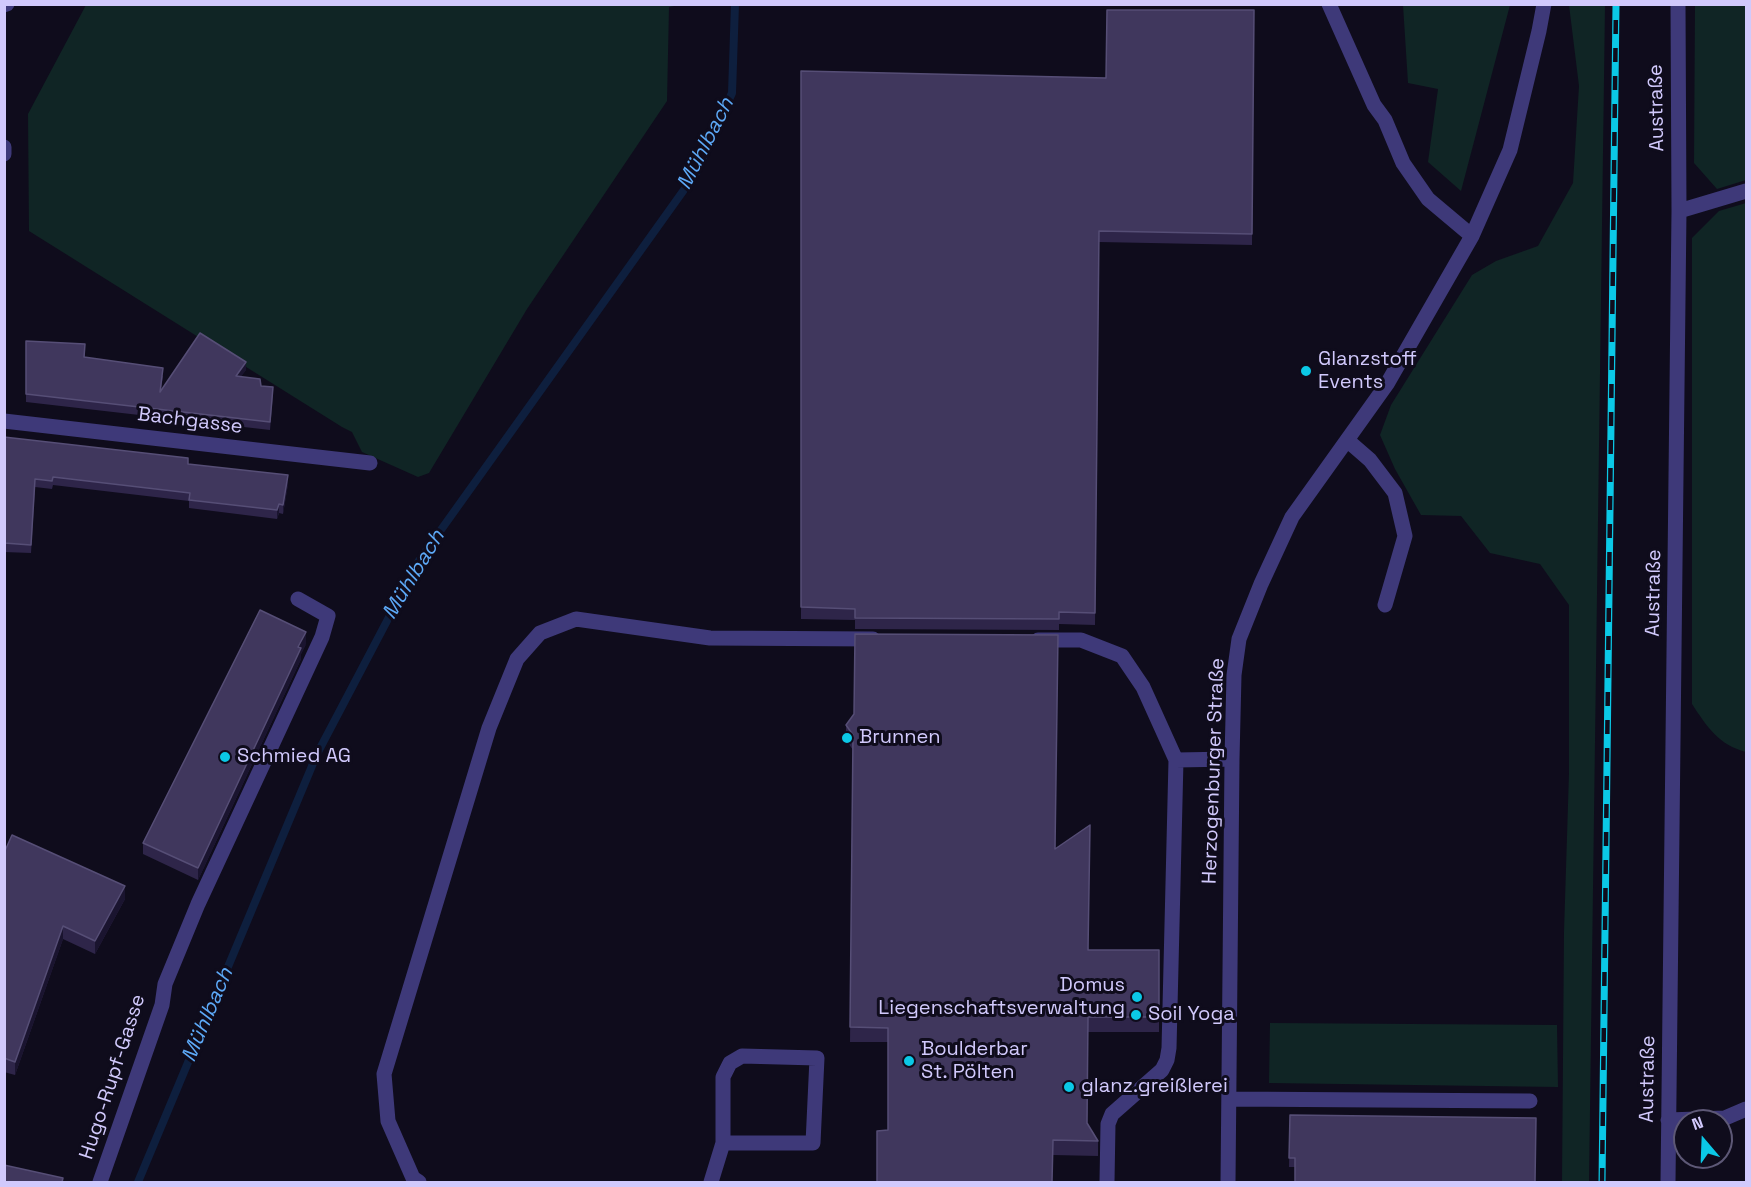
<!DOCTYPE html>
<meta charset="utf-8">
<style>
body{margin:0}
#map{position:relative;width:1751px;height:1187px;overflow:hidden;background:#0f0c1c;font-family:"Space Grotesk",sans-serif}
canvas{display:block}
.frame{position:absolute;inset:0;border:6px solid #d1c9fc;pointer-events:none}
.north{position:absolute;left:1673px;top:1109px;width:60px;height:60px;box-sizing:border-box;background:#0f0c1c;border:2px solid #5d5876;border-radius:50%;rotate:341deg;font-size:16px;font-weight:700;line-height:24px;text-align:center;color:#d1c9fc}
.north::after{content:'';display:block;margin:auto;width:21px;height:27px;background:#0bc8e6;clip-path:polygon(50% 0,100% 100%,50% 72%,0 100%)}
</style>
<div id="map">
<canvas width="1751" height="1187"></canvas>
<div class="frame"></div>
<div class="north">N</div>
</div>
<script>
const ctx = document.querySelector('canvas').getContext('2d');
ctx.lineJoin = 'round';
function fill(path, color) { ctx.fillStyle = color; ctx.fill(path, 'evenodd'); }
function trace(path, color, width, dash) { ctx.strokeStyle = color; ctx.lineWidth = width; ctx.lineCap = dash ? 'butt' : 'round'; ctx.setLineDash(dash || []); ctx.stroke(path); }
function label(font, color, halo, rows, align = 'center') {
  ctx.font = font + ' "Space Grotesk",sans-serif'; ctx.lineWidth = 6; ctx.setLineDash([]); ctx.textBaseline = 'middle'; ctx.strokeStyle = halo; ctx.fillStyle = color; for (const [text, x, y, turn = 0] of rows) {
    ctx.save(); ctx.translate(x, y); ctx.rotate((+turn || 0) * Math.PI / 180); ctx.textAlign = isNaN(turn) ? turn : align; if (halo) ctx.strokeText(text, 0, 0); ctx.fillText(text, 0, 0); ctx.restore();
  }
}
fill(new Path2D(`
 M 86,5 L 680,5 L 669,7 L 667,101 L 527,309 L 429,473 L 418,477 L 362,452 L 352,432 L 342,427 L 29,231 L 28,114 Z
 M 1403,5 L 1510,5 L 1461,191 L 1428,162 L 1438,89 L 1408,83 Z
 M 1569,5 L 1605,5 L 1589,1182 L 1562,1182 L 1564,932 L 1569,773 L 1569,605 L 1540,564 L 1490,553 L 1461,516 L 1421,515 L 1395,469 L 1380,435 L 1391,405 L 1472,275 L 1496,261 L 1538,246 L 1573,183 L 1579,86 Z
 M 1695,5 L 1746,5 L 1746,180 L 1717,189 L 1694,163 Z
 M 1746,203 L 1746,752 C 1719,745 1707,727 1692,704 L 1692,238 L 1719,211 Z
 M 1270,1023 L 1557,1025 L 1558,1087 L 1269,1083 Z`), '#102525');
trace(new Path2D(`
 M 138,1182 L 317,754 L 418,562 L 696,173 L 732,93 L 735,4`), '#0e1f3e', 8);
trace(new Path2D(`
 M 1329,4 L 1374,105 L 1385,120 L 1403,163 L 1428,199 L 1472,236
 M 4,5 L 7,4
 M 4,147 L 4,154
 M 1679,211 L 1746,191
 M 4,421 L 370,463
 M 1347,440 L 1370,460 L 1395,493 L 1405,536 L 1385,605
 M 1038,640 L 1081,640 L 1122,656 L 1143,687 L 1176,760 L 1232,759
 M 1229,1099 L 1530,1101
 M 1668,1120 L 1725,1118 L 1746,1109
 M 100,1182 L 162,1005 L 165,984 L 198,904 L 322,637 L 328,616 L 298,599
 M 419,1182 L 413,1178 L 388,1121 L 384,1074 L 489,728 L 517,659 L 540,633 L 576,619 L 710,638 L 873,639
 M 711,1182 L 723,1143 L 723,1077 L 730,1063 L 742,1056 L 817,1058 L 813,1143 L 723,1143
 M 1107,1182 L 1108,1124 L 1112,1114 L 1162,1070 L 1167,1060 L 1169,1048 L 1176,760
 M 1228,1182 L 1232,759 L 1234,675 L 1239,639 L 1261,584 L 1292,517 L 1387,384 L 1472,236 L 1510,150 L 1539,31 L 1544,4
 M 1668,1182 L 1679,211 L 1678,4`), '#3e3979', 15);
const rail = new Path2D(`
 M 1602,1182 L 1616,4`);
trace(rail, '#0bc8e6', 7);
trace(rail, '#0f0c1c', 4.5, [14]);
fill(new Path2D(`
 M 1254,10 L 1252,245 L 1099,242 L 1095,625 L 1059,624 L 1059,630 L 855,629 L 855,620 L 801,619 L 801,71 L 1106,78 Z
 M 26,341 L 85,352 L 85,357 L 163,376 L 161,390 L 246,370 L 240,377 L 261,386 L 273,394 L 270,430 L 26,402 Z
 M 4,437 L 188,464 L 288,484 L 283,514 L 279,513 L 277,519 L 189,508 L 189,501 L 53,485 L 52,489 L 35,487 L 31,553 L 4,552 Z
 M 306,644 L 301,654 L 301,659 L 198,880 L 143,854 L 143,843 Z
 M 846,725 L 1055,849 L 1089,950 L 1159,950 L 1159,1032 L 1088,1032 L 1087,1123 L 1098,1141 L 1098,1156 L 1053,1155 L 888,1130 L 888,1042 L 850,1042 L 853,750 L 846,740 Z
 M 4,853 L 125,899 L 95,954 L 63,939 L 15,1075 L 4,1072 Z
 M 1290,1115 L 1536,1118 L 1295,1167 L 1289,1167 Z`), '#2e2549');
fill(new Path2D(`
 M 246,362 L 246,370 L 236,384 L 236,376 Z
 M 288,475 L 288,484 L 283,514 L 283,505 Z
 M 279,504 L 279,513 L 277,519 L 277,510 Z
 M 306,632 L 306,644 L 301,654 L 301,659 L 198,880 L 198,868 Z
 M 125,886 L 125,899 L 95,954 L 95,941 Z
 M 63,926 L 63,939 L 15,1075 L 15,1062 Z`), '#1a142f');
const building = new Path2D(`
 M 1107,10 L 1254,10 L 1252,234 L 1099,231 L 1095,613 L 1059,612 L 1059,619 L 855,618 L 855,609 L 801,607 L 801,71 L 1106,78 Z
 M 200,333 L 246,362 L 236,376 L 260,379 L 261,386 L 273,387 L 270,422 L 26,394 L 26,341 L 85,344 L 84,357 L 163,368 L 160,392 Z
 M 4,437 L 188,458 L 188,464 L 288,475 L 283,505 L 279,504 L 277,510 L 189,500 L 190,493 L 53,477 L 52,481 L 35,479 L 31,545 L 4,543 Z
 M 260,610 L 306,632 L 298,647 L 301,648 L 198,868 L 143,843 Z
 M 855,634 L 1058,635 L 1055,849 L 1090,825 L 1088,950 L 1159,950 L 1159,1017 L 1088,1017 L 1087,1123 L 1098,1141 L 1053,1140 L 1052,1182 L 877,1182 L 877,1131 L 888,1130 L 888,1028 L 850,1027 L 853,735 L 846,725 L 854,714 Z
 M 12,835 L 125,886 L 95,941 L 63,926 L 15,1062 L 4,1058 L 4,853 Z
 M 1290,1115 L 1536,1118 L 1535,1182 L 1295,1182 L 1295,1158 L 1289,1158 Z
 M 4,1165 L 63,1178 L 62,1182 L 4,1182 Z`);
fill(building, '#40375d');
trace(building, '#564e76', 1.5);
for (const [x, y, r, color] of [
 [1306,371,6,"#0bc8e6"],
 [847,738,6,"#0bc8e6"],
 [225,757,6,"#0bc8e6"],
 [1137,997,6,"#0bc8e6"],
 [1136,1015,6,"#0bc8e6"],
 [909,1061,6,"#0bc8e6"],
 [1069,1087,6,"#0bc8e6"]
]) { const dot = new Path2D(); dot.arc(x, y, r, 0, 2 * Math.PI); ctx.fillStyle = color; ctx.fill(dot); trace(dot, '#0f0c1c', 2); }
label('20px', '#d1c9fc', '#0f0c1c', [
 ["Austraße",1657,108,-91],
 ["Bachgasse",190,421,7],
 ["Austraße",1654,593,-89],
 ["Herzogenburger Straße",1214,771,-88],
 ["Hugo-Rupf-Gasse",113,1077,-72],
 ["Austraße",1648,1079,-89]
]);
label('20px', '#d1c9fc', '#0f0c1c', [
 ["Glanzstoff",1318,360],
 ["Events",1318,383],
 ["Brunnen",859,738],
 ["Schmied AG",237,757],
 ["Domus",1125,986,"right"],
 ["Liegenschaftsverwaltung",1125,1009,"right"],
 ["Soil Yoga",1148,1015],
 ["Boulderbar",921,1050],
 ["St. Pölten",921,1073],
 ["glanz.greißlerei",1081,1087]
], 'left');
label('italic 21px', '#5da9f7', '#0f0c1c', [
 ["Mühlbach",706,144,-63],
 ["Mühlbach",414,575,-59],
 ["Mühlbach",208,1015,-67]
]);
</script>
